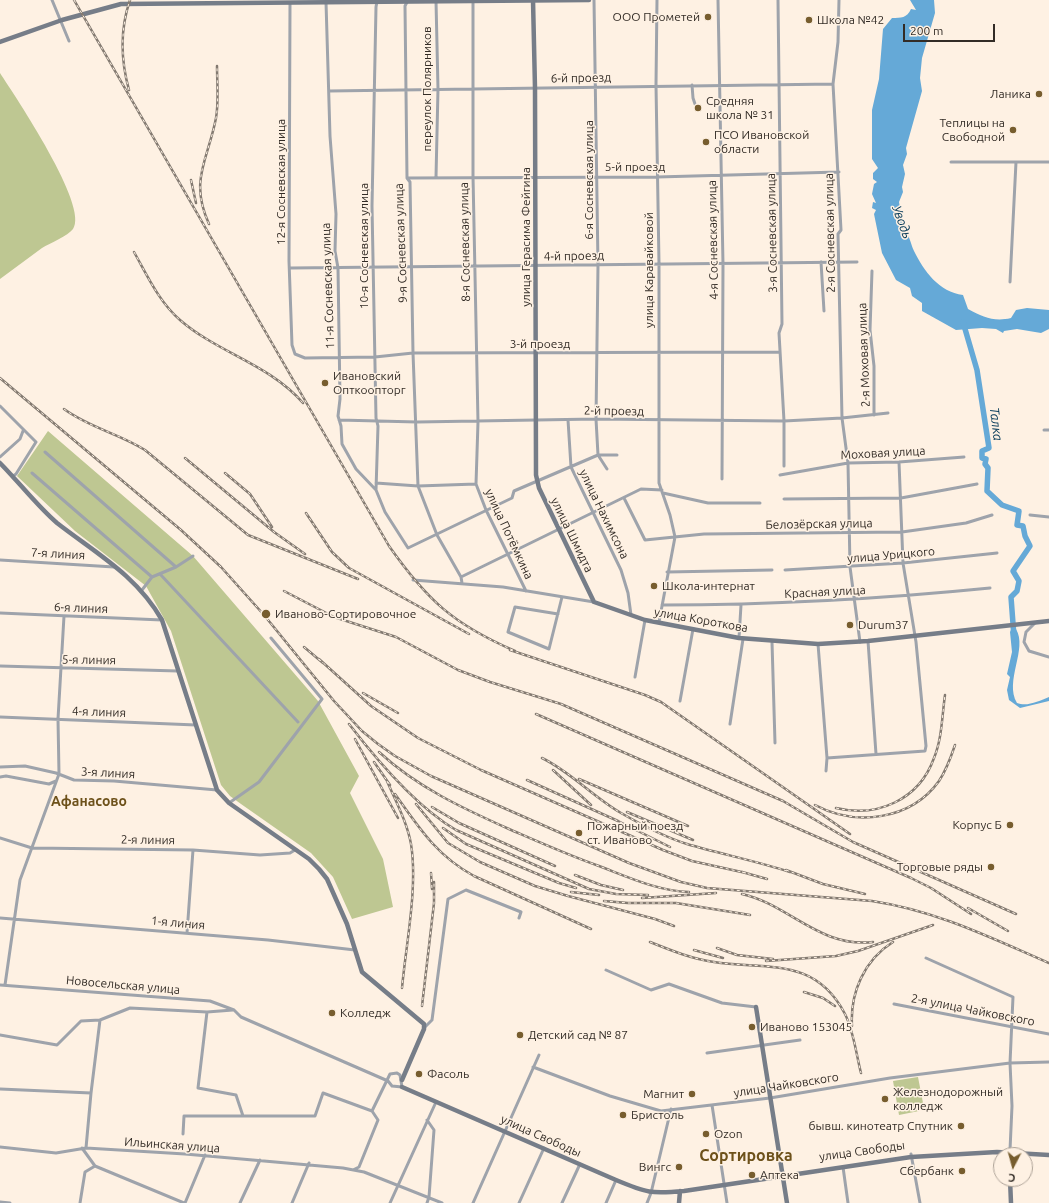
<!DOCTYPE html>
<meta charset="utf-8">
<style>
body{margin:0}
#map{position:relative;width:1049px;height:1203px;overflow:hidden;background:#fef1e3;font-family:Ubuntu,sans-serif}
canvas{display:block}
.north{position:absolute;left:993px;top:1147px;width:40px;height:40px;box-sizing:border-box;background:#fef1e3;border:1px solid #ada297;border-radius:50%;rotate:186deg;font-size:11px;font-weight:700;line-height:16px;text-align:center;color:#332c26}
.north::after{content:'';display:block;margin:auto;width:14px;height:18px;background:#775d2e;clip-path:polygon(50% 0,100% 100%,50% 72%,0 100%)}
.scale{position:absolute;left:903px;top:24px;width:92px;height:18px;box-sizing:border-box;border:2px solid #332c26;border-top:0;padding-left:5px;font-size:12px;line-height:14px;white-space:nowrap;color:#332c26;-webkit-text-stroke:3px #fef1e3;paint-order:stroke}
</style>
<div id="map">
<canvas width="1049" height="1203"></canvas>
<div class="north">С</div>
<div class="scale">200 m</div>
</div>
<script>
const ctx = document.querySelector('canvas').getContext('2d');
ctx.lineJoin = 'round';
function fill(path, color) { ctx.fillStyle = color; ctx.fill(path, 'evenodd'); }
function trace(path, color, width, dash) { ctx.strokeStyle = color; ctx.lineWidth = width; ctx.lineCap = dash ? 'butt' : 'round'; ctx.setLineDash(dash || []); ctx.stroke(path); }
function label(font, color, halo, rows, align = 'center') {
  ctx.font = font + ' Ubuntu,sans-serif'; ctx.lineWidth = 3; ctx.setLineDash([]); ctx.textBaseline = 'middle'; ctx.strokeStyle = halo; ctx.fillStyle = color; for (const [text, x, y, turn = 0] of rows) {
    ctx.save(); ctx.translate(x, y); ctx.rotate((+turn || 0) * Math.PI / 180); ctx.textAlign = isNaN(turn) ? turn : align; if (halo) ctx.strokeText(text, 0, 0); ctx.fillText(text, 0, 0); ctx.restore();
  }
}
fill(new Path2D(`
 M 0,73 C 15,96 90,207 73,229 C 68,236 50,243 42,248 C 28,258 14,269 0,279 Z
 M 48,431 L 193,556 L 318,701 L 359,776 L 350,793 L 383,859 L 393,907 L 352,919 L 333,877 L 311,853 L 241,804 L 230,796 L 221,785 L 171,631 L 146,586 L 75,531 L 17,476 Z
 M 918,1077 L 923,1103 L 918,1104 L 919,1111 L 899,1115 L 893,1081 Z`), '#bec792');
fill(new Path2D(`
 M 910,0 L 934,0 L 935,13 L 922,58 L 920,78 L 922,91 L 906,148 L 907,154 L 903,165 L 905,174 L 902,187 L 903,192 L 899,202 L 904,232 C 911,237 910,243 914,251 C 924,271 939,292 963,295 L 968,309 C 983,317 994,322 1011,318 L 1016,310 L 1027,308 L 1049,310 L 1049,329 L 1041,333 L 1017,329 L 1004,331 L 1003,333 L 996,329 L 982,328 L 956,330 L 922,311 L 922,303 L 912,296 L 910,288 L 896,280 L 882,253 L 874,214 L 876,210 L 872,208 L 873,202 L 876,203 L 872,194 L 874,184 L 877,182 L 873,179 L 873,173 L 878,168 L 872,159 L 872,110 L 879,79 L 883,29 L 892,18 C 901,18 907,18 911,9 L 916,10 Z
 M 1016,629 C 1028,649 1004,681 1017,703 C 1027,707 1039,701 1049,697 L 1049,701 L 1020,708 L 1009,700 L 1007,690 L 1010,677 L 1007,674 L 1012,652 L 1010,632 L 1011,630 Z`), '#65a9d7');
trace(new Path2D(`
 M 963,322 L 977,370 L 989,448 L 982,451 L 982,458 L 986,459 L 985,464 L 988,468 L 987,491 L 1002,505 L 1019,511 L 1017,525 L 1023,526 L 1025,536 L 1030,546 L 1013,571 L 1019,581 L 1017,591 L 1011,597 L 1014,637`), '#65a9d7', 5.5);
trace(new Path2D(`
 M 52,0 L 69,41
 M 408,0 L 405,6 L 407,178 L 410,182 L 413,353 L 418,486 L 437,535 L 461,577 L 462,583
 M 473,0 L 473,176 L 478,422 L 476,484 L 486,510 L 526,591
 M 594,0 L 598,265 L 596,419 L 598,455
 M 657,0 L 656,85 L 659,264 L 659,483 L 670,515 L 675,537 L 659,622
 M 718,0 L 723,264 L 722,479
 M 778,0 L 782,324 L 779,333 L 784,421 L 784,466
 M 839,0 L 838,42 L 833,84 L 841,230 L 838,234 L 842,418 L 848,463 L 850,567 L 860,642
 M 326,2 L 330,136 L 336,214 L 335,251 L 338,268 L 340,399 L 338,416 L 341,426 L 342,444 L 356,469 L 376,490 L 385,512 L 408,548 L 512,498 L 514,491 L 598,455 L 617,455
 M 290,3 L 289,261 L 292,345 L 295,354 L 305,358 L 375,357 L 413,353 L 779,352
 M 692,85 L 693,98 L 695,104
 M 329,91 L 833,84
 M 951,162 L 1049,162
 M 436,177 L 438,89 L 436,1
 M 407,178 L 657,177 L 839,172
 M 821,262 L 824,311
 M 291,268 L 857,262
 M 872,271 L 870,330 L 874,366 L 874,415
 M 1010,282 L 1016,162
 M 0,406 L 36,442 L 16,474 L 13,476
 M 339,420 L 417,422 L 596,419 L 784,421 L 842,418 L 888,413
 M 568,420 L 571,467 L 621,570 L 628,593 L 631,615
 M 1044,430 L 1049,430
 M 45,452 L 176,567
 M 598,455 L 607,469
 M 0,457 L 20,439 L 23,431
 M 32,473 L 152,577
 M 780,475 L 848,463 L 899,462 L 964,457
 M 376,483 L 418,486 L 476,484
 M 376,490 L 378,426 L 376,418 L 372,206 L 376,7 L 377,1
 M 663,493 L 708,503 L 760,503
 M 624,498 L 645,540 L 704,534 L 902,532 L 966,523 L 992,515
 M 784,499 L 901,498 L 977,484
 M 1030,515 L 1049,517
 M 0,560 L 114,567
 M 785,570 L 903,563 L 997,553
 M 667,572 L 772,570
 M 160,574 L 298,722
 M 461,577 L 641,489 L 662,490
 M 413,580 L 503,587 L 594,602
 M 142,590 L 152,577 L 176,567 L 193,556
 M 662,605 C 772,605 880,599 990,588
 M 0,613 L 162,620
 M 558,614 L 515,607 L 508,632 L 549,649 L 562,597
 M 1035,623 L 1026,632 L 1024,642 L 1029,651 L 1049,657
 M 739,638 L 741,605
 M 868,641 L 876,754
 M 772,642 L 775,743
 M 818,644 L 827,758 L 826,771
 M 0,666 L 178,671
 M 635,677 L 645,620
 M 680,701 L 693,629
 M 0,717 L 196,725
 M 730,724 L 743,639
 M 827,758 L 925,751 L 926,746 L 916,642 L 903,563 L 899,462
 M 0,767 L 25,766 L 56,773 L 74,780 L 114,781 L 217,790
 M 0,777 L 6,776 L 49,784 L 56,781
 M 229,803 L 259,782 L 322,699 L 271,638
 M 0,838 L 32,848 L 193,850 L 260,855 L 290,853 L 295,850
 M 0,918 L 268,940 L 355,950
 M 187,933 L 193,850
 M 926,958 L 1013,997 L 1010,1063 L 1012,1106 L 1010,1150
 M 606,970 L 651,990 L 669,984 L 722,1003 L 756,1007
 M 0,985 L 210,1001 L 234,1010 L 241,1017 L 388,1081
 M 5,985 L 20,880 L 59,774 L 58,719 L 64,616
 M 894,1004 L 1049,1034
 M 233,1010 L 207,1012 L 198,1088 L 236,1095 L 243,1116
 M 424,1028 L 432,1020 L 448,899 L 466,890 L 521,912 L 519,918
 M 0,1035 L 57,1045 L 81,1021 L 100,1020
 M 707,1053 L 800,1040
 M 533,1067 L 610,1096 L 661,1111 L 770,1098 L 890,1078 L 1010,1063 L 1049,1062
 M 0,1089 L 91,1093 L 86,1148
 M 91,1093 L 100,1020 L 130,1008 L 207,1012
 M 712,1105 L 727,1203
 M 183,1134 L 184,1116 L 315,1116 L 323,1093 L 372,1111
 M 0,1147 L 56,1153 L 86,1148 L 185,1154 L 343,1168 L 364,1172 L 442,1203
 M 82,1148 L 95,1166
 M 911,1154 L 920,1203
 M 95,1166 L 184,1203
 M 843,1167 L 848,1203
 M 353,1170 L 359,1167 L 378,1120 L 372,1111 L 390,1074 L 397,1073 L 400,1075 L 402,1087 L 392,1086 L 388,1081
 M 0,1202 L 10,1203
 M 80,1203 L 85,1172 L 95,1166
 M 185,1203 L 205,1155
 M 240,1203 L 260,1160
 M 292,1203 L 309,1163
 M 390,1203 L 436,1102
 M 427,1203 L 429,1197 L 434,1130 L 427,1120
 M 473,1203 L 539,1055
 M 519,1203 L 544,1148
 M 562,1203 L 580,1164
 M 606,1203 L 616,1180
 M 647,1203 L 651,1193 L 671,1109`), '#9ea3ab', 3);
trace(new Path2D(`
 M 533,0 L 535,88 L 536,475 L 539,488 L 594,602 L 645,620 L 739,638 L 818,644 L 868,641 L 1049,621
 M 0,42 L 62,20 L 121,4 L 589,0
 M 0,463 C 18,481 38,507 57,523 C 97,554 136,575 162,620 L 217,790 L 229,803 L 309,859 L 319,869 L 327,879 L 347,924 L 362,972 L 424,1024 L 424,1029 L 402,1080
 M 756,1007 L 787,1203
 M 402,1087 L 616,1180 C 647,1193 651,1194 684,1191 L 911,1157 L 997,1152 L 1049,1155
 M 1010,1179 L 1011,1203
 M 679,1203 L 680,1191`), '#767d88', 4.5);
const rail = new Path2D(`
 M 74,0 L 389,546 C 427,600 453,624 515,651
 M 129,90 C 121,61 120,29 130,0
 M 191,180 L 196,203
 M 209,224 C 189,180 208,160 216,118 C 219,101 217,83 217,66
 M 134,252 C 147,275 159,302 180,320 C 218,353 269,364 303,403
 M 0,378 L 181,530 L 221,567 L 264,615 L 334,701 L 362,731 L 378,744 L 395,756 L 431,776 L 629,863 L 681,882 L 707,888 L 872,901 C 937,911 989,937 1049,963
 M 64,409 C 90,428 118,433 145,450 L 248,535 L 358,579
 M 185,458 L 274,532 L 305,554
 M 225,473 L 250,494 L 272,527
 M 306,513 L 332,552 L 349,568 L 469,634
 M 284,591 L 334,617 L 396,637 L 458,670 L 490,682 L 561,704 L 783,801 L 853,842 L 1016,914
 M 304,647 L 323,663
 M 510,650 L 645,695 L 661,702 L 850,834
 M 319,659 L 371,706 L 418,738 L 481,770 L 663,850 L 692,861 L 746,873
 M 363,693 L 398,713
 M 536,714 L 911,878 L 931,888 L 971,914
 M 349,724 C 376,759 418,808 456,830 L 589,889 L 616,894 L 648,895
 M 355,739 L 398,818
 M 379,752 C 417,787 462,808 509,829 C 539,842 568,855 599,866 C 628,877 658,891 689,892
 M 542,758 C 571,772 593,797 621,813 C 642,825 664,837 687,844 C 721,854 756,861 790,872
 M 374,762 L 390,785
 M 553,770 L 591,805
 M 579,779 L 688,826
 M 527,780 L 618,821 L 670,847
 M 387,781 C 396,802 407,822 411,844 C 418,887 406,944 402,988
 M 395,794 C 419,828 437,856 474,876 L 591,929
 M 416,804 L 448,843 L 480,862 L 535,886 L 568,896 L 655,919 L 674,926
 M 815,805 C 856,827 911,820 939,781 C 947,769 951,757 955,745
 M 432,807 L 459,823 L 555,866
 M 836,808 C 877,818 919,800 934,758 C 942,739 942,716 945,695
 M 627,812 L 693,840
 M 443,828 L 466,844 L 559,883 L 576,888
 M 786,870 L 823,884 L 865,894
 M 742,872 L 767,879
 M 431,873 L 432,889
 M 575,875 L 601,885 L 623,890
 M 571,892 L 599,895
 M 742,894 C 790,905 819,948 873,942
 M 642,898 L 716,893
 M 604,901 L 628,903 L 676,903 L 750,915
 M 968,908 L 1008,931
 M 650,942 C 670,950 692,959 714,962 C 766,970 815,956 845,1014 C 854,1032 856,1054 861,1073
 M 717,948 L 737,955 L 773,959
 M 694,950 L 723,958
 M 766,961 L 836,956 L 858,951 L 933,925
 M 804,992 L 823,998 L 835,1006
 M 422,1006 L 434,903 L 434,882
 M 852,1026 C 850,993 864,960 893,942`);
trace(rail, '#837a71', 2.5);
trace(rail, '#fef1e3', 1, [3]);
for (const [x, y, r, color] of [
 [708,17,4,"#775d2e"],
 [809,20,4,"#775d2e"],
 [1039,94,4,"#775d2e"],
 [698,108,4,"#775d2e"],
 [1013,130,4,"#775d2e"],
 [706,142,4,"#775d2e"],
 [325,383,4,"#775d2e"],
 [654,586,4,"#775d2e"],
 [266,614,5,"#775d2e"],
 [850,625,4,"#775d2e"],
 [1010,825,4,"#775d2e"],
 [579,833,4,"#775d2e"],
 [991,867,4,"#775d2e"],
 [332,1013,4,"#775d2e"],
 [752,1027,4,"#775d2e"],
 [520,1035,4,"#775d2e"],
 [419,1074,4,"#775d2e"],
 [692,1094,4,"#775d2e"],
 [885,1099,4,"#775d2e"],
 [623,1115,4,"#775d2e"],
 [961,1126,4,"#775d2e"],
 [706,1134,4,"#775d2e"],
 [679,1167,4,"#775d2e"],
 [962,1171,4,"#775d2e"],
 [752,1175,4,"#775d2e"]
]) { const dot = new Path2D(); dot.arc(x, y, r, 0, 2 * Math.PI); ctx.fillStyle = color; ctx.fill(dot); trace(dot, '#fef1e3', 1.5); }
label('12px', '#332c26', '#fef1e3', [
 ["ООО Прометей",700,17,"right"],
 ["Школа №42",817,20],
 ["Ланика",1031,94,"right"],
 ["Средняя",706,101],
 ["школа № 31",706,115],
 ["Теплицы на",1005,123,"right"],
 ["Свободной",1005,137,"right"],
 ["ПСО Ивановской",714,135],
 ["области",714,149],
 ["Ивановский",333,376],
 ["Опткоопторг",333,390],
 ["Школа-интернат",662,586],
 ["Иваново-Сортировочное",275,614],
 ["Durum37",858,625],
 ["Корпус Б",1002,825,"right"],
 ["Пожарный поезд",587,826],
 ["ст. Иваново",587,840],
 ["Торговые ряды",983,867,"right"],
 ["Колледж",340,1013],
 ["Иваново 153045",760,1027],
 ["Детский сад № 87",528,1035],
 ["Фасоль",427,1074],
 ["Железнодорожный",893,1092],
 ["колледж",893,1106],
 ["Магнит",684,1094,"right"],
 ["Бристоль",631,1115],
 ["бывш. кинотеатр Спутник",953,1126,"right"],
 ["Ozon",714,1134],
 ["Вингс",671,1167,"right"],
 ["Сбербанк",954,1171,"right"],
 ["Аптека",760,1175]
], 'left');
label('12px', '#332c26', '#fef1e3', [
 ["6-й проезд",581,78,-1],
 ["переулок Полярников",427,89,-90],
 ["5-й проезд",635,167],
 ["6-я Сосневская улица",589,180,-90],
 ["12-я Сосневская улица",281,182,-90],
 ["3-я Сосневская улица",772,233,-91],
 ["2-я Сосневская улица",830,233,-91],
 ["улица Герасима Фейгина",526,237,-90],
 ["4-я Сосневская улица",713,240,-91],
 ["8-я Сосневская улица",465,242,-91],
 ["9-я Сосневская улица",401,243,-92],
 ["10-я Сосневская улица",364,246,-90],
 ["4-й проезд",574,256,-1],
 ["улица Каравайковой",649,270,-90],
 ["11-я Сосневская улица",328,286,-92],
 ["3-й проезд",540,344],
 ["2-я Моховая улица",864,355,-92],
 ["2-й проезд",614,411,1],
 ["Моховая улица",883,453,-3],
 ["улица Нахимсона",604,514,64],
 ["Белозёрская улица",819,524,-1],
 ["улица Потёмкина",509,534,65],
 ["улица Шмидта",572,535,64],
 ["7-я линия",58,554,3],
 ["улица Урицкого",891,555,-5],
 ["Красная улица",825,592,-3],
 ["6-я линия",81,608,2],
 ["улица Короткова",701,620,10],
 ["5-я линия",89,660,1],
 ["4-я линия",99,712,2],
 ["3-я линия",108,773,3],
 ["2-я линия",148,840,1],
 ["1-я линия",178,923,5],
 ["Новосельская улица",123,985,5],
 ["2-я улица Чайковского",973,1010,11],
 ["улица Чайковского",786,1085,-9],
 ["улица Свободы",541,1136,24],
 ["Ильинская улица",172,1145,4],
 ["улица Свободы",862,1151,-8]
]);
label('italic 13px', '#003756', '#fef1e3', [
 ["Уводь",902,222,70],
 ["Талка",996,424,83]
]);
label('bold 14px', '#6d511a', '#fef1e3', [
 ["Афанасово",89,801]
]);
label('bold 16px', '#6d511a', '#fef1e3', [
 ["Сортировка",746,1156]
]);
</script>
